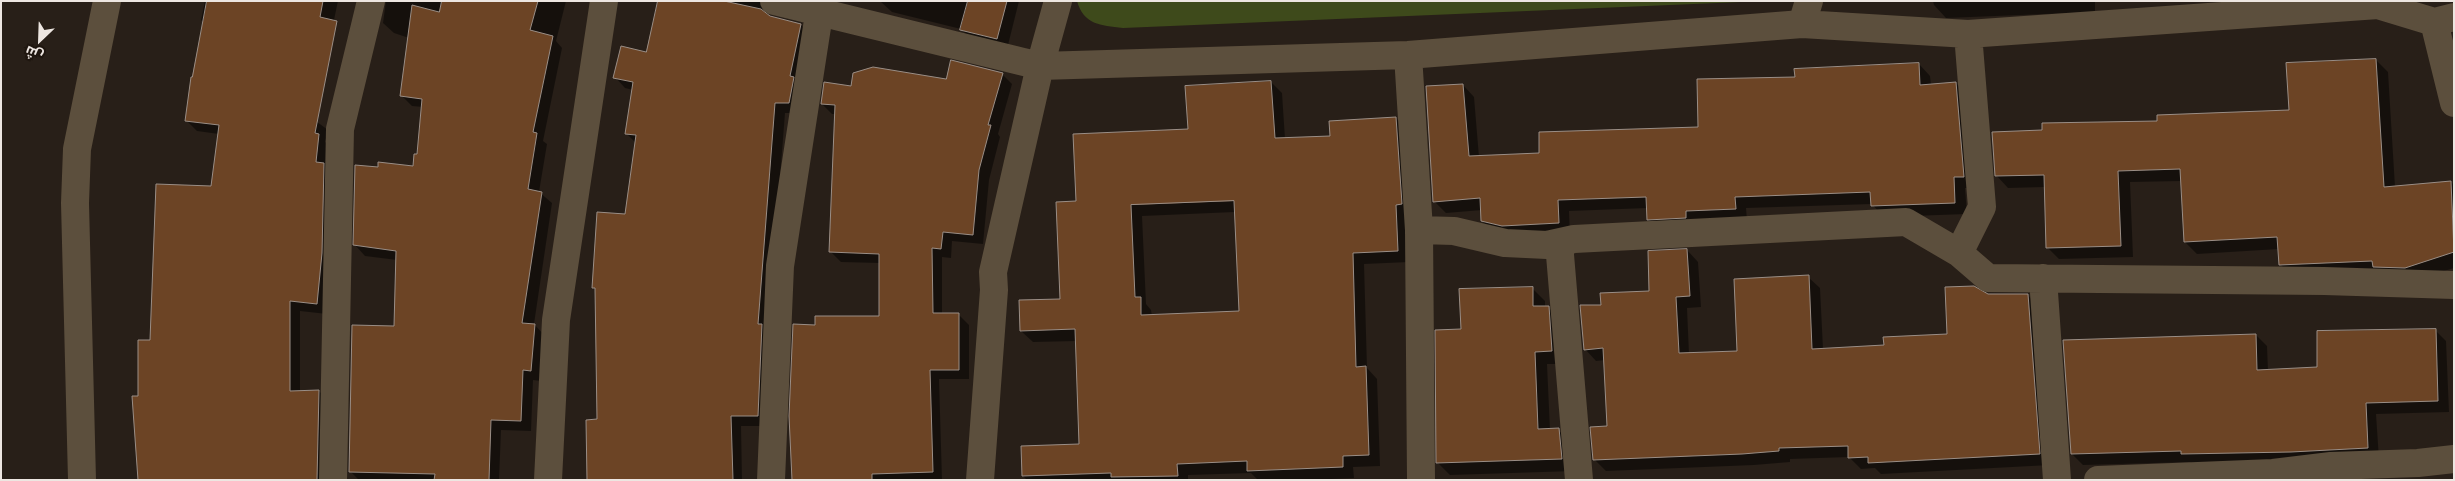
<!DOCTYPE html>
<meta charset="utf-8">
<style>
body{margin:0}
#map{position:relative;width:2455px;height:481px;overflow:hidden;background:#281f18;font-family:Lato,Cairo,sans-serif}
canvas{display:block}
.frame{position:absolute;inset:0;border:2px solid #ede6e1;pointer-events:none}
.north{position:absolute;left:15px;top:15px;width:50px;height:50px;-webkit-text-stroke:4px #1f160f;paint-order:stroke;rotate:204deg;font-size:14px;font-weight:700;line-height:20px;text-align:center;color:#ede6e1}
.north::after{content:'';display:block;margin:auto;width:18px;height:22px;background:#ede6e1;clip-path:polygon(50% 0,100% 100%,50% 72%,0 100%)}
</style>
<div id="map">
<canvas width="2455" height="481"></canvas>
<div class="frame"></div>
<div class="north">ش</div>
</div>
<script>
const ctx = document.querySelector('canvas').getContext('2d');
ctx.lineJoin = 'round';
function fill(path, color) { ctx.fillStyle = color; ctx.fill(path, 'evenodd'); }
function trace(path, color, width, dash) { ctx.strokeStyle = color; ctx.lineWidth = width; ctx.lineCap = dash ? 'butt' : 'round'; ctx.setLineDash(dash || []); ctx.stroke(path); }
fill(new Path2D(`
 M 1077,1 L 1765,1 L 1123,28 C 1100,25 1084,25 1077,1 Z`), '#3e4a1b');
fill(new Path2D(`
 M 205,1 L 338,1 L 313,119 L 328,130 L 325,142 L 329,145 L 327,314 L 300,311 L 300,392 L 319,391 L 329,401 L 327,480 L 139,480 L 140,397 L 151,341 L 212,188 L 219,134 L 197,131 L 186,120 L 204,23 L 201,20 Z
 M 386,1 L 566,1 L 556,41 L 562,48 L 543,141 L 547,144 L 539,192 L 552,203 L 534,324 L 545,336 L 541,381 L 533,380 L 531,431 L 501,430 L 499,480 L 359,480 L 350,471 L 396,328 L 397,260 L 365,256 L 355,245 L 379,168 L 414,168 L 418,155 L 423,107 L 412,106 L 401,95 L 409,38 L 394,33 L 383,23 Z
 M 659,1 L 772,1 L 769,9 L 769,15 L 801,25 L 811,35 L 799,113 L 785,113 L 768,332 L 768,426 L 741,426 L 742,480 L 588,480 L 598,421 L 596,289 L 593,287 L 626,216 L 636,143 L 627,134 L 633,90 L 625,88 L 615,77 L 647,53 Z
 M 1019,1 L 1007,49 L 972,40 L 961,29 L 892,12 L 881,2 Z
 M 1933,1 L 2095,1 L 2095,12 L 1946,18 L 1934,5 Z
 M 2376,60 L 2388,72 L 2395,187 L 2451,182 L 2454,185 L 2454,268 L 2417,279 L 2292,276 L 2280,264 L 2279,249 L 2197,254 L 2185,242 L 2182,181 L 2130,182 L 2133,257 L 2059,259 L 2047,247 L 2045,187 L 2008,188 L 1996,175 L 2158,123 L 2290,111 Z
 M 1919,64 L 1930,76 L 1931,85 L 1956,83 L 1967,95 L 1975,188 L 1965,188 L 1967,214 L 1883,217 L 1872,204 L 1746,208 L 1747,220 L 1660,231 L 1648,219 L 1648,208 L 1569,211 L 1570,235 L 1494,233 L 1482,221 L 1482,210 L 1446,213 L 1434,201 L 1463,85 L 1474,97 L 1479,157 L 1541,154 L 1699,128 L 1796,78 Z
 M 1002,74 L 1012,84 L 998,134 L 1000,137 L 989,180 L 983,244 L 952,241 L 951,258 L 942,257 L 942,314 L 959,315 L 969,325 L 969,379 L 939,379 L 942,480 L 793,480 L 816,326 L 880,318 L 880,263 L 841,262 L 831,252 L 836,114 L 832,114 L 822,104 L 852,88 Z
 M 1271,82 L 1282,93 L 1285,139 L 1331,137 L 1396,118 L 1407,129 L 1409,262 L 1364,264 L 1367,368 L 1377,379 L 1380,466 L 1353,467 L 1354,478 L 1309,480 L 1258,480 L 1251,473 L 1188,475 L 1188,480 L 1027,480 L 1023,476 L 1080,446 L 1077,341 L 1033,342 L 1021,331 L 1062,300 L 1077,202 L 1189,130 ZM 1235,212 L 1240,312 L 1152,316 L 1151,310 L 1146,304 L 1142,216 Z
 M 1687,250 L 1698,262 L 1701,307 L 1687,308 L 1689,354 L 1739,352 L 1808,277 L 1820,288 L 1823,349 L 1885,346 L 1949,335 L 1988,295 L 2028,295 L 2039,307 L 2050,465 L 1881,474 L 1875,468 L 1861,469 L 1849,457 L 1790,459 L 1790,462 L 1754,465 L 1606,471 L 1594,459 L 1608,428 L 1605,360 L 1596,361 L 1585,349 L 1602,306 L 1650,292 Z
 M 1532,288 L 1545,301 L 1545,307 L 1548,307 L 1561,320 L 1565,364 L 1547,364 L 1550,430 L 1558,430 L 1571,442 L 1574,471 L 1450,475 L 1438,463 L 1462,330 Z
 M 2435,330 L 2446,341 L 2449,412 L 2376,414 L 2379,459 L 2193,465 L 2190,462 L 2083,465 L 2072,454 L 2256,335 L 2267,346 L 2268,371 L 2319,368 Z`), '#0007');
const building = new Path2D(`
 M 207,1 L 323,1 L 320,17 L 337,21 L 315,133 L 319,134 L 316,162 L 324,163 L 322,253 L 317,304 L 290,301 L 290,391 L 319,390 L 317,480 L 138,480 L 132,396 L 138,396 L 138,340 L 150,340 L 156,184 L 211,186 L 219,125 L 185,121 L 191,77 L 192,77 Z
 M 442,1 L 538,1 L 530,30 L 553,36 L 533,132 L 537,133 L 528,189 L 542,192 L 522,323 L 535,324 L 531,371 L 523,370 L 521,421 L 491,420 L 489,480 L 434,480 L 435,474 L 349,472 L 352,325 L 394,326 L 396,251 L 353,245 L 355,165 L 378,167 L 378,162 L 413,166 L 414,154 L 417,154 L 422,99 L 400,96 L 412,5 L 439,12 Z
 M 658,1 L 724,1 L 761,9 L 770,16 L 801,24 L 790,76 L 794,77 L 789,103 L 775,103 L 758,324 L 762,324 L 758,416 L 731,416 L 733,480 L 587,480 L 586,420 L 597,419 L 595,288 L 592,288 L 597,212 L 625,214 L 636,135 L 625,134 L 633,82 L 613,78 L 621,46 L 646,52 Z
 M 968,1 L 1007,1 L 997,39 L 960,30 Z
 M 2376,59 L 2384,187 L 2451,181 L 2454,252 L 2405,268 L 2373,267 L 2372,261 L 2279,265 L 2277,237 L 2184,242 L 2180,169 L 2118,171 L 2121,246 L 2046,248 L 2044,175 L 1995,176 L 1992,132 L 2042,130 L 2042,123 L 2157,121 L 2157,115 L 2289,110 L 2286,63 Z
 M 951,60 L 1003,73 L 988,125 L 991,125 L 979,170 L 973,235 L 943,232 L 941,249 L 932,248 L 933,313 L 959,313 L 959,370 L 930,370 L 933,472 L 872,474 L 872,480 L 792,480 L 789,416 L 793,324 L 815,325 L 815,316 L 879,316 L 879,254 L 829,252 L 835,105 L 821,104 L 824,82 L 851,86 L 853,73 L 873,67 L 946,79 Z
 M 1919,63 L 1920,85 L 1956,82 L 1964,177 L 1954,177 L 1955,203 L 1871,206 L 1870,192 L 1735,197 L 1736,209 L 1686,211 L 1686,218 L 1647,220 L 1646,197 L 1558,200 L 1559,223 L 1502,226 L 1481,221 L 1480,198 L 1433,202 L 1426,86 L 1463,84 L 1469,156 L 1539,153 L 1539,132 L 1698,127 L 1697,79 L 1795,77 L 1794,69 Z
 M 1271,81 L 1275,138 L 1330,136 L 1329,121 L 1396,117 L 1402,204 L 1396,205 L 1398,251 L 1353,253 L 1356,367 L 1366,366 L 1369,455 L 1343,456 L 1343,467 L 1247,471 L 1247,461 L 1177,464 L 1178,476 L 1111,477 L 1111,473 L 1022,476 L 1021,446 L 1079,444 L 1075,329 L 1020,331 L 1019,300 L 1060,299 L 1056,202 L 1076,201 L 1073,134 L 1188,129 L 1185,86 ZM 1234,201 L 1239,311 L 1141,315 L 1141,297 L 1135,297 L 1131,205 Z
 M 1687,249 L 1690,296 L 1676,297 L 1679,353 L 1737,351 L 1734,279 L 1809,275 L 1812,349 L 1884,345 L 1883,337 L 1947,334 L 1945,287 L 1974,286 L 1988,294 L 2028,294 L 2040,454 L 1868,463 L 1868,457 L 1848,458 L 1848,446 L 1779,448 L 1779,451 L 1742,454 L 1593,460 L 1590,427 L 1607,426 L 1603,348 L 1584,350 L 1580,305 L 1601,305 L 1600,293 L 1649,291 L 1648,251 Z
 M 1533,287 L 1533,306 L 1549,306 L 1552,351 L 1535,352 L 1538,429 L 1559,428 L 1562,459 L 1436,463 L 1435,330 L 1461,329 L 1459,289 Z
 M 2436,329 L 2438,401 L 2366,403 L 2368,448 L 2291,452 L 2181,454 L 2181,451 L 2071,454 L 2063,340 L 2256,334 L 2257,370 L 2317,367 L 2317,331 Z`);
fill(building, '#6c4425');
trace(building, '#9a8e86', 1);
trace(new Path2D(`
 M 774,1 L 1040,66 L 1408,55 L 1802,24 L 1968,34 L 2378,5 L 2434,22 L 2454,17
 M 2434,22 L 2454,103
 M 1802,24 L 1809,1
 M 1408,55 L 1419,230 L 1421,480
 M 1419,230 L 1454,231 L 1505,243 L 1547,245 L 1574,239 L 1906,222 L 1959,253 L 1988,278 L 2324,281 L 2454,285
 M 1559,243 L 1579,480
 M 1959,253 L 1982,207 L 1968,34
 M 2043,278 L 2057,480
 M 82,480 L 75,203 L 77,149 L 107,1
 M 333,480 L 340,129 L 371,1
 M 548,480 L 556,320 L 604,1
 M 771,480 L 780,266 L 821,1
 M 980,480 L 994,290 L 993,272 L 1040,66 L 1058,1
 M 2098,480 L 2273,473 L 2331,466 L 2418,463 L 2454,459`), '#5c4f3d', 28);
</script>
